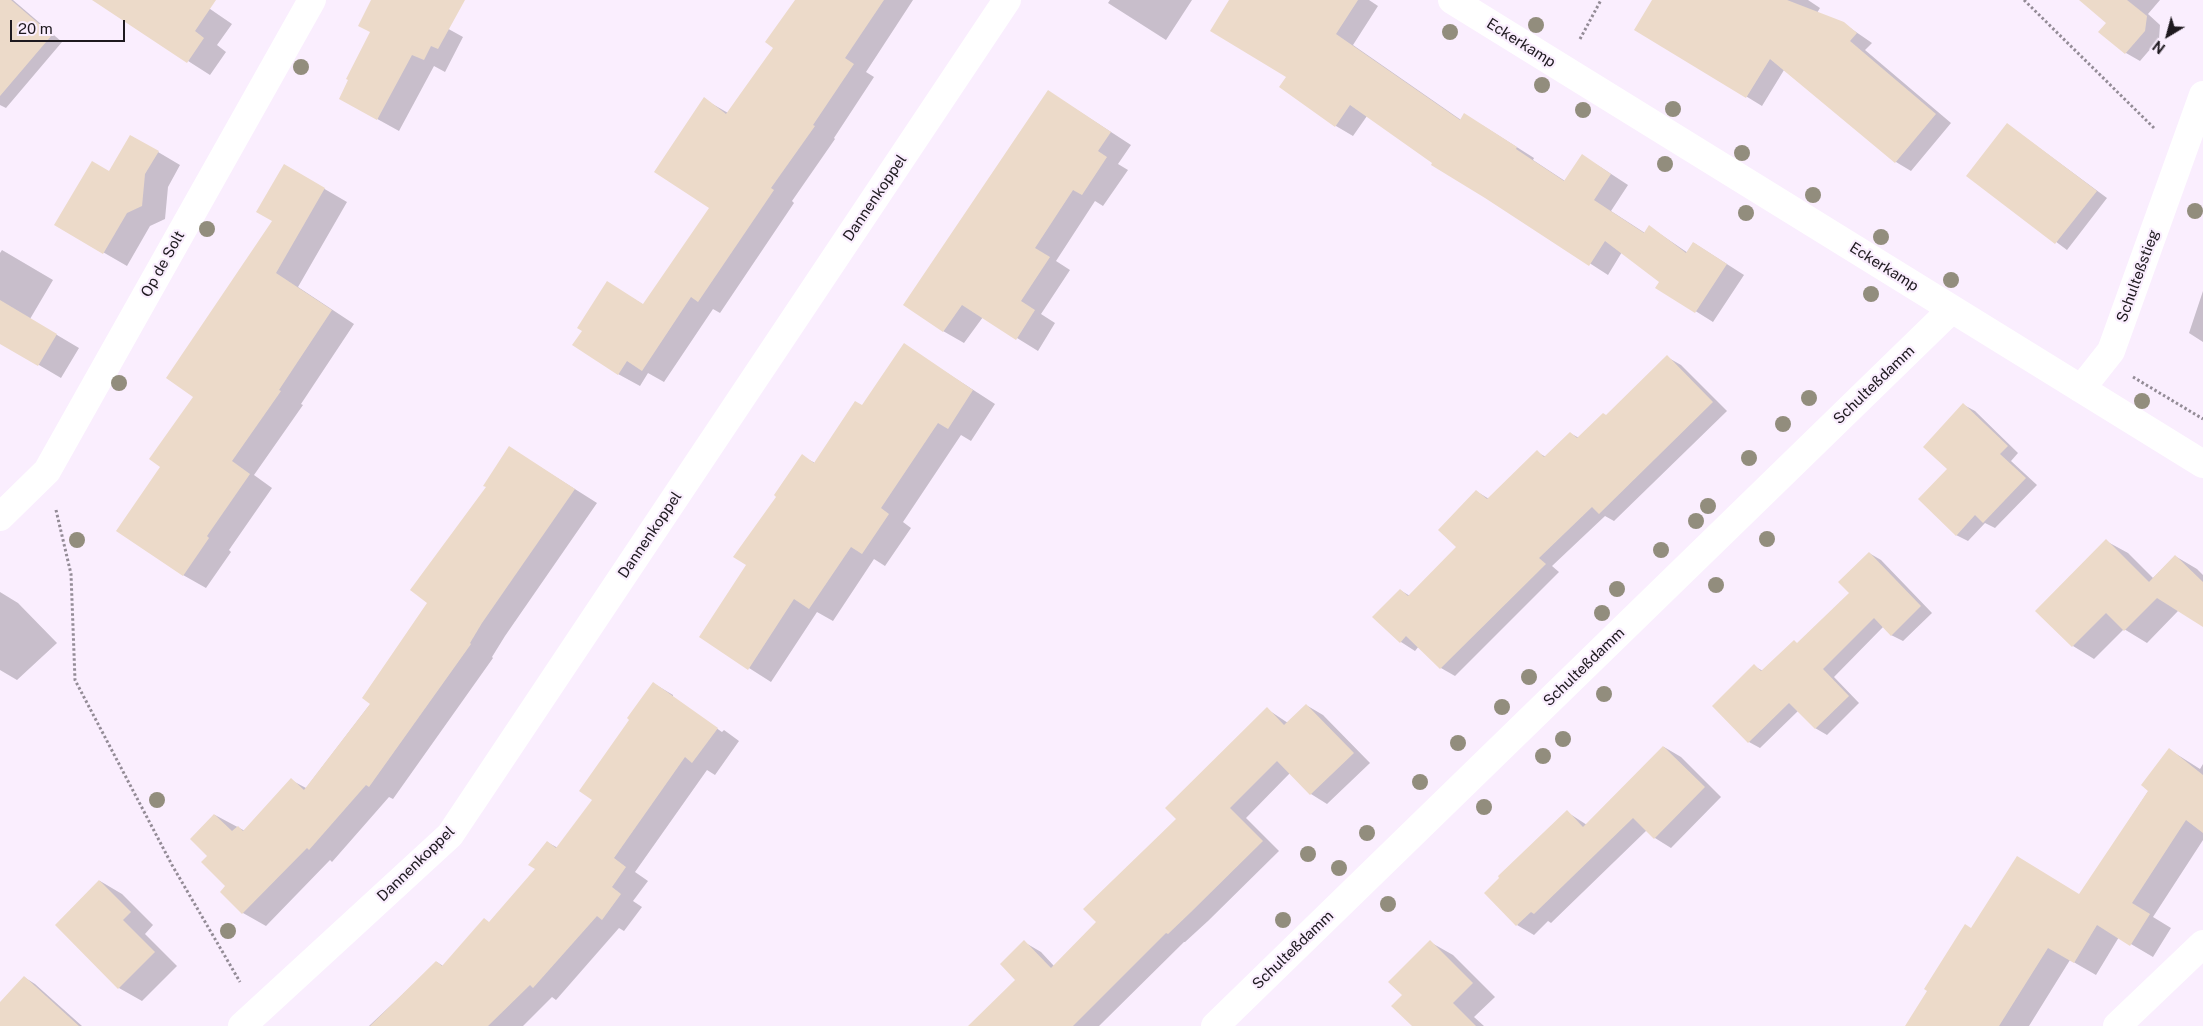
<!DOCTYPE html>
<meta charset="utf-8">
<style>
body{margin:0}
#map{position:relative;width:2203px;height:1026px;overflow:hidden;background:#faeefe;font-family:"Public Sans",sans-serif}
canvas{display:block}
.north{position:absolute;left:2143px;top:10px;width:50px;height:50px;-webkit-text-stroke:4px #faeefe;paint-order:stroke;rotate:217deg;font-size:14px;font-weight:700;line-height:20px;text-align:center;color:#1e191f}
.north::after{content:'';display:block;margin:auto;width:18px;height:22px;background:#1e191f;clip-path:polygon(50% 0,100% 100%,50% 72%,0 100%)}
.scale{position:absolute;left:10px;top:20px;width:115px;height:22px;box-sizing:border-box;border:2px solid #1e191f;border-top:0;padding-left:6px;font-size:15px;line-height:18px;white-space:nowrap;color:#1e191f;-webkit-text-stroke:4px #faeefe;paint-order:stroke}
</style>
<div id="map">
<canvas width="2203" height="1026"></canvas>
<div class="north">N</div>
<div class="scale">20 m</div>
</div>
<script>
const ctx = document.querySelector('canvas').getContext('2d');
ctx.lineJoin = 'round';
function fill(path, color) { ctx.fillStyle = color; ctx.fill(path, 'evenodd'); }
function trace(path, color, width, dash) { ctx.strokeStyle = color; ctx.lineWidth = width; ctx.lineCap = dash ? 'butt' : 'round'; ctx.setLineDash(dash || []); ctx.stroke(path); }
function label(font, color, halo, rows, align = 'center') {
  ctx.font = font + ' "Public Sans",sans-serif'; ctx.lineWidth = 4.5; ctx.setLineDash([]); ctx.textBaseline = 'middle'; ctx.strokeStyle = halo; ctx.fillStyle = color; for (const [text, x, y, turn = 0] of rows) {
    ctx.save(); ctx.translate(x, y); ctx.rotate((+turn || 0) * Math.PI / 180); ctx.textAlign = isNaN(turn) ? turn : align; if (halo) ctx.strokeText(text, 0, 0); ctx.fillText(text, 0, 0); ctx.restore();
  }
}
fill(new Path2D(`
 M 0,0 L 13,0 L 62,42 L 6,108 L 0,105 Z
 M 126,0 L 197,0 L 232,24 L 217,45 L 226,52 L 210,75 L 116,15 Z
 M 372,0 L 396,0 L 463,37 L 445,72 L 434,66 L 399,131 L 361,110 L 350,80 L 371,33 Z
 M 796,0 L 913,0 L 866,72 L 874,77 L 834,138 L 835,139 L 792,201 L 794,203 L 720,313 L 713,309 L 664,382 L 648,373 L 640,386 L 618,374 L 583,330 L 608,283 L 644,305 L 711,207 L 704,99 L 728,113 L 775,47 Z
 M 1110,0 L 1192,0 L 1166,40 L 1108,3 Z
 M 1231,0 L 1369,0 L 1378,6 L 1353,45 L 1461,120 L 1482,125 L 1534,158 L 1533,160 L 1565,181 L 1582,156 L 1599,166 L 1628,185 L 1611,211 L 1645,233 L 1650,227 L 1688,253 L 1694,243 L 1744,275 L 1713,322 L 1657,287 L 1661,282 L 1622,252 L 1608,275 L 1434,163 L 1367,116 L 1353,136 L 1336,126 L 1287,77 Z
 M 1654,0 L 1808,0 L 1820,8 L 1817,13 L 1843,23 L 1872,43 L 1865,50 L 1951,123 L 1911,171 L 1896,162 L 1784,70 L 1762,106 L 1636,29 Z
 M 2081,0 L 2160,0 L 2148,14 L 2160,25 L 2159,39 L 2140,61 L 2126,53 L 2100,31 L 2108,23 Z
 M 1048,91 L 1131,145 L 1118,164 L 1128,170 L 1103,206 L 1095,201 L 1056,261 L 1070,270 L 1041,314 L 1055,323 L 1038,351 L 983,317 L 964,343 L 943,331 Z
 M 2007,124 L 2107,198 L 2067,250 L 1968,176 Z
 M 131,136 L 180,165 L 168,187 L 165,219 L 150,226 L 127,266 L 56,225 L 110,173 Z
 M 285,166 L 347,202 L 298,287 L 354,324 L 301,404 L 303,405 L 254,475 L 272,488 L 229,550 L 231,552 L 206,588 L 183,575 L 162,466 L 274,220 Z
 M 2,250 L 53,280 L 30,319 L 79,348 L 61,378 L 0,342 L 0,253 Z
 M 2203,291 L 2203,342 L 2189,333 Z
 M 904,345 L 995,404 L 971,441 L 961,435 L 903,522 L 911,528 L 885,566 L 874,559 L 833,621 L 817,612 L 771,682 L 749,668 L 748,565 L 778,496 L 802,456 L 815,463 L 862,407 Z
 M 1667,357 L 1681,365 L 1727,411 L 1614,521 L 1605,516 L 1552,566 L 1559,572 L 1455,676 L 1441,668 L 1419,646 L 1415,651 L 1401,642 L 1374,617 L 1400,590 L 1410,596 L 1458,547 L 1476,491 L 1489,499 L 1537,452 L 1546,457 L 1570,433 L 1579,438 L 1607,416 Z
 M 1964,405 L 1975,411 L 2018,453 L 2011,461 L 2037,485 L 1995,528 L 1985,523 L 1968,541 L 1956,535 L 1948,469 Z
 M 510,448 L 597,503 L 505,636 L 492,657 L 493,658 L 393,799 L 389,797 L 332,862 L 330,860 L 266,926 L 243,913 L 221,892 L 227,886 L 209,856 L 215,815 L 245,831 L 291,780 L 306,788 L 371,703 L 429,602 L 487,487 Z
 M 2106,541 L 2128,553 L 2153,578 L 2175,556 L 2197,569 L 2203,575 L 2203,626 L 2179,610 L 2147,643 L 2124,629 L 2094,659 L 2073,646 Z
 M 1869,553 L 1881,560 L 1932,613 L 1903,641 L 1891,635 L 1884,626 L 1834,677 L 1859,703 L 1827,735 L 1815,728 L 1798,711 L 1760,748 L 1749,742 L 1754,666 L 1763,671 L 1798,644 L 1850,593 Z
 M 0,592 L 18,603 L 57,643 L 17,680 L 0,670 Z
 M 653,683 L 673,695 L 673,698 L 722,732 L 724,730 L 739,741 L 715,775 L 707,770 L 635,872 L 648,881 L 633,901 L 642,907 L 624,931 L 619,928 L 556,1000 L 552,997 L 523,1026 L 369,1026 L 437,962 L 443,966 L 490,923 L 536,869 L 547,842 L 558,848 L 594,800 L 631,719 Z
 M 1306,705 L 1323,715 L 1370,763 L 1327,804 L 1311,794 L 1290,773 L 1246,818 L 1279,851 L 1208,921 L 1185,942 L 1184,942 L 1099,1026 L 970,1026 L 1017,980 L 1024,942 L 1041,952 L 1054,966 L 1098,922 L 1267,709 L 1288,723 Z
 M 1664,747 L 1681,757 L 1721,797 L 1671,848 L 1655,838 L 1647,830 L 1551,923 L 1548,921 L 1534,935 L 1517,925 L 1567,812 L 1587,825 Z
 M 2170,750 L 2200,769 L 2203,764 L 2203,840 L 2153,917 L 2171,928 L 2153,957 L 2119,937 L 2096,975 L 2070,960 L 2029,1026 L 1907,1026 L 1972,929 L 2080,895 L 2149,790 Z
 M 100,881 L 122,894 L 153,925 L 145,934 L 177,966 L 142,1001 L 119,988 L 56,925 Z
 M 1430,942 L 1453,955 L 1495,997 L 1474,1017 L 1484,1026 L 1434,1026 Z
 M 24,977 L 35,984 L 82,1026 L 6,1026 L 0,1020 L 0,1003 Z`), '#0003');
fill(new Path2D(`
 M 0,0 L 11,0 L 52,35 L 0,96 Z
 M 92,0 L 216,0 L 195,31 L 204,38 L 187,63 Z
 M 371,0 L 465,0 L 438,49 L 431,46 L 424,60 L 412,55 L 377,120 L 339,99 L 348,80 L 346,79 L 370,32 L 358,26 Z
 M 795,0 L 884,0 L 845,58 L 854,64 L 813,125 L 815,126 L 771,188 L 774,190 L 698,302 L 691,297 L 642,371 L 627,361 L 618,375 L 572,345 L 582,331 L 577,328 L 607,281 L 643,304 L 709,208 L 654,172 L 704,97 L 726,114 L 773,48 L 765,42 Z
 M 1229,0 L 1358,0 L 1336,34 L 1460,120 L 1464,113 L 1517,147 L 1516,149 L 1564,181 L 1582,154 L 1611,174 L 1594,200 L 1644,233 L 1649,225 L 1686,253 L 1693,242 L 1727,264 L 1695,313 L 1655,288 L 1659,282 L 1605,241 L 1589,266 L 1485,198 L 1431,165 L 1432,163 L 1350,105 L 1335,127 L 1279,87 L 1286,77 L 1210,31 Z
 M 1652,0 L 1787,0 L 1844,22 L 1857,33 L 1850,41 L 1936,114 L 1895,163 L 1770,59 L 1746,98 L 1634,30 Z
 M 2079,0 L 2127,0 L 2147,16 L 2145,31 L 2125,54 L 2098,32 L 2106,23 Z
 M 1048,90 L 1111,132 L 1098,151 L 1107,157 L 1082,195 L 1073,190 L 1035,248 L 1050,257 L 1021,301 L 1035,310 L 1016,340 L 962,305 L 943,332 L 903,305 Z
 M 2007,123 L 2097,191 L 2055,244 L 1966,176 Z
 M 130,135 L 159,151 L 145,174 L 142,206 L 127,213 L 103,254 L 54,225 L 92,161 L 109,171 Z
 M 284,164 L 325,188 L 276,273 L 332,310 L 279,390 L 281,391 L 232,461 L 250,474 L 207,536 L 209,538 L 183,576 L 116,531 L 160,467 L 149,459 L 193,397 L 166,378 L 272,221 L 256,212 Z
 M 0,300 L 57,334 L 38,366 L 0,344 Z
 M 904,343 L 973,390 L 948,429 L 938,423 L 881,508 L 889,514 L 862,554 L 851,547 L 809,609 L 794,599 L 748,670 L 699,637 L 746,565 L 733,557 L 776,497 L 774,495 L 802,454 L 814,463 L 855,401 L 862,405 Z
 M 1667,355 L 1713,402 L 1599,514 L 1592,507 L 1539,558 L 1546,564 L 1440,669 L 1406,636 L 1400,643 L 1372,617 L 1400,589 L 1408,596 L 1456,547 L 1438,530 L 1476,490 L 1487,499 L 1537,450 L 1544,457 L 1570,432 L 1577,438 L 1603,413 L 1606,415 Z
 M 1963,403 L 2008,446 L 2000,454 L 2026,478 L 1983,523 L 1975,515 L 1956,536 L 1918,499 L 1947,469 L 1923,447 Z
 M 509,446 L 575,489 L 482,623 L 470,643 L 471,644 L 369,787 L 366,785 L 309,850 L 307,848 L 242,914 L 220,892 L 225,886 L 201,862 L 207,856 L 190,839 L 214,814 L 232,831 L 238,826 L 243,831 L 291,778 L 304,790 L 370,704 L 362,698 L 427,603 L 410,590 L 486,487 L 483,486 Z
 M 2106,539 L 2149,582 L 2175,555 L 2203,582 L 2203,627 L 2157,598 L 2124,631 L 2106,613 L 2072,647 L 2035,611 Z
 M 1869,552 L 1921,606 L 1891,636 L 1874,618 L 1823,669 L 1849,696 L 1815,729 L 1789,703 L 1748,743 L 1712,706 L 1754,664 L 1761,671 L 1794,640 L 1797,643 L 1849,593 L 1838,582 Z
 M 653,682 L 718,728 L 692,763 L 685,757 L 614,858 L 626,867 L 612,887 L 621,894 L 602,920 L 597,916 L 533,988 L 530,985 L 488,1026 L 370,1026 L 436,961 L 442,966 L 484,918 L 489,922 L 535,869 L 528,865 L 547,841 L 556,848 L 592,800 L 579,791 L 629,720 L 627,718 Z
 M 1306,704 L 1354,753 L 1310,795 L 1277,761 L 1230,808 L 1263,841 L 1191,912 L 1168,934 L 1166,933 L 1073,1026 L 968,1026 L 1015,980 L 1000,964 L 1024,940 L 1051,968 L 1096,922 L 1083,909 L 1176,819 L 1165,808 L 1267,707 L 1284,725 Z
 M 1663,746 L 1705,787 L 1654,839 L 1633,818 L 1534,914 L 1531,912 L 1516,926 L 1484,893 L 1499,878 L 1498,876 L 1567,810 L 1583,827 Z
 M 2169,748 L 2203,775 L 2203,833 L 2186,820 L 2132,903 L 2150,914 L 2130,946 L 2097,925 L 2074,963 L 2048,948 L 1999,1026 L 1905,1026 L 1927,991 L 1924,989 L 1965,924 L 1971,928 L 2017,856 L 2079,894 L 2148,791 L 2141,785 Z
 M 99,880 L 131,912 L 123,920 L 155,952 L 118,989 L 55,925 Z
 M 1430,940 L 1473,983 L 1453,1003 L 1476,1026 L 1412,1026 L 1391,1006 L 1402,995 L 1388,982 Z
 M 24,976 L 79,1026 L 0,1026 L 0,1002 Z`), '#ecdac9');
trace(new Path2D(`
 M 2024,0 L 2154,128
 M 1580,39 L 1601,0
 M 2133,377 L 2203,419
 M 56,510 L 71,574 L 75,680 L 172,865 L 240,982`), '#938b96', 3, [2.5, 2.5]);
trace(new Path2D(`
 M 1452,0 L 2203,464
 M 2081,389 L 2111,351 L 2203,95
 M 0,517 L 47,471 L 312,0
 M 242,1026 L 450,835 L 1007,0
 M 1215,1026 L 1952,309
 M 2117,1026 L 2203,944`), '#fff', 28);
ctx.fillStyle = '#928d7d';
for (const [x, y] of [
 [1536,25],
 [1450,32],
 [301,67],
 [1542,85],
 [1673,109],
 [1583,110],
 [1742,153],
 [1665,164],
 [1813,195],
 [2195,211],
 [1746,213],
 [207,229],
 [1881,237],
 [1951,280],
 [1871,294],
 [119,383],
 [1809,398],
 [2142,401],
 [1783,424],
 [1749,458],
 [1708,506],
 [1696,521],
 [1767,539],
 [77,540],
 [1661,550],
 [1716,585],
 [1617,589],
 [1602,613],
 [1529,677],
 [1604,694],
 [1502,707],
 [1563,739],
 [1458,743],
 [1543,756],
 [1420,782],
 [157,800],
 [1484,807],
 [1367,833],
 [1308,854],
 [1339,868],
 [1388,904],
 [1283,920],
 [228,931]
]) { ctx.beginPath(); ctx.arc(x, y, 8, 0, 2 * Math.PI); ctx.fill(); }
label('15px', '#1e191f', '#faeefe', [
 ["Eckerkamp",1521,43,32],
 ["Dannenkoppel",875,198,-56],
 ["Op de Solt",163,264,-61],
 ["Eckerkamp",1884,267,32],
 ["Schulteßstieg",2138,276,-70],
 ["Schulteßdamm",1874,385,-44],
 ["Dannenkoppel",650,535,-56],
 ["Schulteßdamm",1584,667,-44],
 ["Dannenkoppel",416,864,-44],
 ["Schulteßdamm",1293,950,-44]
]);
</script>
